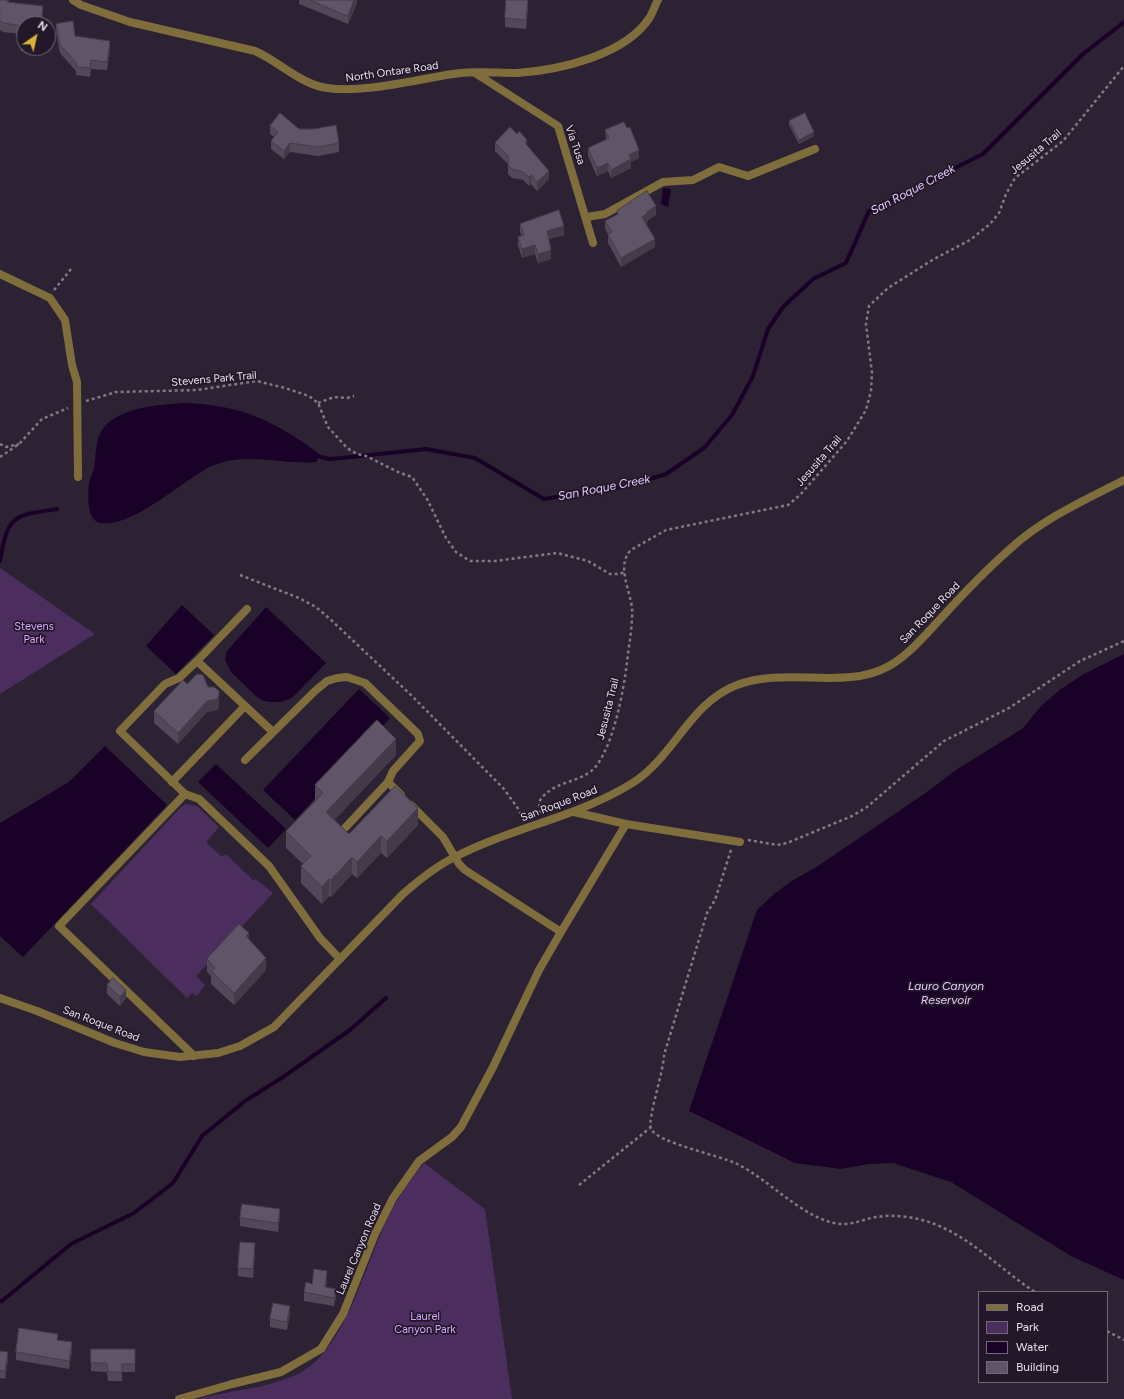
<!DOCTYPE html>
<style>
body{margin:0}
#map{position:relative;width:1124px;height:1399px;overflow:hidden;background:#2d2234;font-family:Figtree,sans-serif}
canvas{display:block}
.legend{position:absolute;left:978px;top:1291px;width:130px;height:92px;box-sizing:border-box;background:#23182a;border:1px solid #716878;margin:0;padding:5px 7px;list-style:none;font-size:12px;color:#e7e0ec}
.legend li{display:flex;align-items:center;gap:8px;height:20px}
.legend b{width:20px;border:1px solid #716878}
.north{position:absolute;left:16px;top:16px;width:40px;height:40px;box-sizing:border-box;background:#23182a;border:1px solid #716878;border-radius:50%;rotate:34deg;font-size:11px;font-weight:700;line-height:16px;text-align:center;color:#e7e0ec}
.north::after{content:'';display:block;margin:auto;width:14px;height:18px;background:#d9b334;clip-path:polygon(50% 0,100% 100%,50% 72%,0 100%)}
</style>
<div id="map">
<canvas width="1124" height="1399"></canvas>
<ul class="legend">
<li><b style="height:5px;background:#7f6e3c"></b>Road</li>
<li><b style="height:11px;background:#4b2e5e"></b>Park</li>
<li><b style="height:11px;background:#190127"></b>Water</li>
<li><b style="height:11px;background:#605469"></b>Building</li>
</ul>
<div class="north">N</div>
</div>
<script>
const ctx = document.querySelector('canvas').getContext('2d');
ctx.lineJoin = 'round';
function fill(path, color) { ctx.fillStyle = color; ctx.fill(path, 'evenodd'); }
function trace(path, color, width, dash) { ctx.strokeStyle = color; ctx.lineWidth = width; ctx.lineCap = dash ? 'butt' : 'round'; ctx.setLineDash(dash || []); ctx.stroke(path); }
function label(font, color, halo, rows, align = 'center') {
  ctx.font = font + ' Figtree,sans-serif'; ctx.lineWidth = 3.5; ctx.setLineDash([]); ctx.textBaseline = 'middle'; ctx.strokeStyle = halo; ctx.fillStyle = color; for (const [text, x, y, turn = 0] of rows) {
    ctx.save(); ctx.translate(x, y); ctx.rotate((+turn || 0) * Math.PI / 180); ctx.textAlign = isNaN(turn) ? turn : align; if (halo) ctx.strokeText(text, 0, 0); ctx.fillText(text, 0, 0); ctx.restore();
  }
}
fill(new Path2D(`
 M 0,568 L 95,634 L 0,694 Z
 M 186,804 L 197,806 L 219,827 L 206,842 L 222,857 L 226,854 L 254,881 L 256,879 L 273,893 L 196,976 L 205,985 L 197,996 L 192,993 L 187,998 L 91,904 L 181,807 Z
 M 424,1163 L 485,1209 L 512,1399 L 197,1399 C 231,1390 268,1389 300,1373 C 345,1349 365,1266 386,1222 C 396,1200 408,1182 424,1163 Z`), '#4b2e5e');
fill(new Path2D(`
 M 663,188 L 671,189 L 668,207 L 661,204 Z
 M 182,403 C 238,404 274,420 318,453 L 317,462 C 282,465 245,451 212,466 C 182,480 134,528 100,523 C 86,520 88,494 89,483 C 90,478 93,473 94,468 C 97,453 94,435 108,423 C 127,407 158,405 182,403 Z
 M 182,605 L 214,635 L 176,674 L 146,646 Z
 M 266,607 L 326,663 L 292,698 L 281,702 L 270,702 L 264,701 L 257,697 L 231,672 L 225,660 L 227,651 Z
 M 1124,654 L 1124,1280 L 1071,1256 L 951,1182 L 893,1163 L 869,1164 L 841,1169 L 795,1163 L 689,1111 L 757,910 L 774,894 L 793,880 L 815,868 L 927,792 L 956,770 L 1022,729 L 1042,705 L 1061,689 L 1084,674 Z
 M 359,689 L 390,718 L 295,820 L 263,790 Z
 M 105,746 L 167,805 L 23,957 L 0,936 L 0,823 L 69,782 Z
 M 216,764 L 286,829 L 268,848 L 198,782 Z`), '#190127');
trace(new Path2D(`
 M 314,455 L 329,459 L 342,458 L 426,449 L 475,458 L 544,499 L 627,486 L 666,474 L 704,448 L 732,415 L 753,376 L 768,329 L 783,307 L 813,279 L 846,263 L 869,211 L 983,154 L 1083,54 L 1124,22
 M 0,561 C 8,514 13,516 57,509
 M 0,1301 L 2,1301 L 71,1244 L 134,1213 L 173,1183 L 202,1136 L 245,1101 L 283,1077 L 350,1030 L 386,998`), '#190127', 4);
trace(new Path2D(`
 M 54,290 L 71,269
 M 86,401 L 116,392 L 197,390 L 257,381 L 285,388 L 309,396 L 318,403 L 328,427 L 347,448 L 357,454 L 366,456 L 398,472 L 412,477 L 427,499 L 446,538 L 456,552 L 470,561 L 495,561 L 557,553 L 588,561 L 610,574 L 620,574 L 624,572
 M 318,403 L 334,397 L 347,398 L 354,396
 M 0,444 L 6,447 L 19,444
 M 0,457 L 19,444 L 42,419 L 68,408
 M 240,575 L 299,598 L 316,607 L 330,619 L 412,696 L 504,789 L 517,807 L 523,818
 M 540,813 L 539,802 C 551,782 573,784 590,772 C 612,756 624,689 627,662 C 629,644 633,625 632,608 C 630,590 616,565 631,550 L 666,530 L 788,505 L 800,495 L 847,441 L 866,410 L 871,391 L 872,373 L 866,324 L 869,306 L 888,288 L 934,259 L 970,240 L 990,224 L 999,213 L 1006,194 L 1015,178 L 1063,141 L 1124,66
 M 748,840 L 777,845 L 787,843 L 852,816 L 867,807 L 944,741 L 1009,708 L 1080,661 L 1124,641
 M 731,850 L 715,900 L 707,913 L 664,1055 C 664,1070 647,1120 651,1129 C 658,1143 719,1155 737,1164 C 770,1180 804,1220 840,1224 C 853,1225 864,1219 876,1217 C 894,1214 915,1217 932,1223 C 972,1238 1001,1270 1035,1292
 M 579,1185 L 650,1128
 M 1107,1331 L 1124,1340`), '#817888', 2.5, [3, 3]);
trace(new Path2D(`
 M 587,217 L 605,214 L 663,182 L 693,180 L 719,167 L 748,176 L 815,149
 M 0,274 L 50,298 L 65,320 L 72,365 L 77,382 L 78,477
 M 197,661 L 273,732
 M 245,760 L 315,691 L 327,681 L 337,678 L 347,677 L 365,683 L 418,734 L 420,741 L 393,771 L 388,782 L 344,829
 M 172,782 L 245,706
 M 388,782 L 401,795
 M 185,794 L 120,731 L 165,684 L 179,678 L 197,661 L 247,609
 M 411,805 L 443,837 L 459,864 L 465,870 L 561,932 L 626,824
 M 574,812 L 626,824 L 740,842
 M 194,1056 L 59,926 L 185,794 L 199,799 L 269,866 L 320,938 L 340,959
 M 232,1384 L 281,1372 L 321,1349 L 343,1314 L 375,1234 L 393,1198 L 419,1161 L 452,1137 L 461,1127 L 493,1067 L 539,970 L 561,932`), '#7f6e3c', 8);
trace(new Path2D(`
 M 73,0 L 81,5 L 130,22 L 255,51 C 280,62 300,84 327,88 C 365,94 421,78 460,73 C 479,71 498,73 517,73 C 560,70 626,55 650,17 C 653,12 655,5 658,0
 M 475,73 L 558,126 L 593,243
 M 0,998 L 37,1011 L 115,1043 L 144,1052 L 180,1057 L 218,1053 L 240,1046 L 274,1027 L 403,894 C 419,880 436,866 455,857 C 513,827 579,817 634,782 C 674,756 691,702 737,685 C 786,666 845,691 889,666 C 910,654 926,634 943,616 C 964,593 986,570 1010,549 C 1042,519 1085,500 1124,480
 M 179,1399 L 232,1384`), '#7f6e3c', 8);
fill(new Path2D(`
 M 0,0 L 9,0 L 8,2 L 43,15 L 42,24 L 24,24 L 24,48 L 34,48 L 34,52 L 21,51 L 21,42 L 22,34 L 3,32 L 0,30 Z
 M 299,0 L 357,0 L 357,3 L 348,24 L 299,4 Z
 M 528,8 L 526,29 L 505,27 L 505,18 Z
 M 56,24 L 75,36 L 110,50 L 107,70 L 91,69 L 90,77 L 76,75 L 76,71 L 60,53 L 56,32 Z
 M 789,121 L 814,136 L 799,144 L 789,125 Z
 M 270,126 L 299,129 L 339,143 L 339,152 L 318,156 L 290,152 L 284,159 L 271,149 L 271,141 L 274,137 L 270,134 Z
 M 605,130 L 639,158 L 631,162 L 631,168 L 611,178 L 608,171 L 597,176 L 588,156 L 588,148 L 606,140 Z
 M 495,143 L 527,146 L 549,179 L 537,191 L 531,184 L 529,186 L 523,180 L 512,178 L 508,174 L 508,164 L 495,151 Z
 M 617,211 L 656,215 L 648,220 L 648,222 L 646,223 L 655,247 L 621,267 L 608,243 L 608,234 L 605,229 L 605,221 L 617,215 Z
 M 520,224 L 564,235 L 549,239 L 551,259 L 538,263 L 535,254 L 522,258 L 518,245 L 518,237 L 522,236 L 520,232 Z
 M 187,684 L 208,687 L 219,706 L 217,710 L 207,712 L 178,744 L 154,723 L 154,711 Z
 M 396,755 L 334,820 L 349,834 L 418,825 L 387,858 L 381,853 L 357,878 L 352,874 L 331,897 L 329,896 L 322,904 L 301,883 L 301,866 L 303,864 L 286,848 L 286,831 L 315,801 L 315,785 Z
 M 249,939 L 266,970 L 234,1005 L 211,984 L 211,976 L 207,972 L 207,959 Z
 M 107,985 L 126,998 L 120,1006 L 107,994 Z
 M 280,1217 L 278,1232 L 240,1226 L 240,1218 Z
 M 255,1252 L 253,1278 L 238,1276 L 238,1268 Z
 M 327,1280 L 326,1287 L 336,1297 L 334,1306 L 304,1301 L 304,1292 L 312,1284 Z
 M 290,1315 L 287,1330 L 270,1327 L 270,1319 Z
 M 58,1340 L 72,1350 L 69,1369 L 16,1360 L 16,1352 Z
 M 91,1349 L 135,1349 L 135,1372 L 122,1372 L 122,1381 L 108,1381 L 107,1372 L 91,1371 Z
 M 0,1351 L 8,1360 L 5,1379 L 0,1378 Z`), '#53485a');
fill(new Path2D(`
 M 354,0 L 357,0 L 357,3 L 348,24 L 348,16 Z
 M 528,0 L 528,8 L 526,29 L 526,20 Z
 M 43,6 L 43,15 L 42,24 L 41,24 Z
 M 110,41 L 110,50 L 107,70 L 107,62 Z
 M 91,60 L 91,69 L 90,77 L 90,68 Z
 M 814,132 L 814,136 L 799,144 L 799,140 Z
 M 527,140 L 527,148 L 525,143 Z
 M 290,143 L 290,152 L 284,159 L 284,151 Z
 M 639,150 L 639,158 L 631,162 L 631,168 L 611,178 L 611,170 L 629,155 Z
 M 608,163 L 608,171 L 597,176 L 597,168 Z
 M 549,171 L 549,179 L 537,191 L 537,182 Z
 M 531,175 L 531,184 L 529,186 L 529,177 Z
 M 656,206 L 656,215 L 648,220 L 648,222 L 642,225 L 642,217 L 647,212 Z
 M 564,226 L 564,235 L 547,240 L 547,231 Z
 M 655,239 L 655,247 L 621,267 L 621,258 Z
 M 535,245 L 535,254 L 522,258 L 522,249 Z
 M 551,250 L 551,259 L 538,263 L 538,254 Z
 M 219,695 L 219,706 L 217,710 L 207,712 L 178,744 L 178,733 L 207,701 Z
 M 396,739 L 396,755 L 326,829 L 326,812 Z
 M 418,808 L 418,825 L 387,858 L 387,841 Z
 M 381,836 L 381,853 L 357,878 L 357,862 Z
 M 352,857 L 352,874 L 331,897 L 331,880 Z
 M 329,879 L 329,896 L 322,904 L 322,887 Z
 M 249,933 L 249,946 L 246,936 Z
 M 266,958 L 266,970 L 234,1005 L 234,993 Z
 M 126,990 L 126,998 L 120,1006 L 120,997 Z
 M 280,1209 L 280,1217 L 278,1232 L 278,1223 Z
 M 255,1243 L 255,1252 L 253,1278 L 253,1269 Z
 M 327,1271 L 327,1280 L 325,1295 L 325,1287 Z
 M 336,1289 L 336,1297 L 334,1306 L 334,1298 Z
 M 290,1306 L 290,1315 L 287,1330 L 287,1322 Z
 M 72,1342 L 72,1350 L 69,1369 L 69,1361 Z
 M 8,1352 L 8,1360 L 5,1379 L 5,1371 Z`), '#433b4a');
const building = new Path2D(`
 M 0,0 L 7,0 L 7,2 L 43,6 L 41,24 L 24,24 L 24,43 L 21,42 L 23,26 L 3,23 L 0,21 Z
 M 310,0 L 354,0 L 348,16 Z
 M 506,0 L 528,0 L 526,20 L 505,18 Z
 M 73,21 L 75,36 L 110,41 L 107,62 L 91,60 L 90,68 L 76,67 L 77,63 L 60,45 L 56,24 Z
 M 280,113 L 299,129 L 314,129 L 336,125 L 339,143 L 318,147 L 290,143 L 284,151 L 271,141 L 278,132 L 270,126 Z
 M 805,113 L 814,132 L 799,140 L 789,121 Z
 M 624,122 L 627,128 L 630,127 L 639,150 L 629,155 L 631,159 L 611,170 L 608,163 L 597,168 L 588,148 L 609,138 L 605,130 Z
 M 510,127 L 517,134 L 519,131 L 527,140 L 525,143 L 549,171 L 537,182 L 531,175 L 529,177 L 523,172 L 512,169 L 508,165 L 508,156 L 495,143 Z
 M 647,191 L 656,206 L 647,212 L 648,213 L 642,217 L 655,239 L 621,258 L 608,234 L 612,232 L 605,221 L 618,214 L 617,211 Z
 M 559,210 L 564,226 L 547,231 L 551,250 L 538,254 L 535,245 L 522,249 L 518,237 L 524,235 L 520,224 Z
 M 197,674 L 203,675 L 208,687 L 214,687 L 219,691 L 219,695 L 217,699 L 207,701 L 178,733 L 154,711 L 183,680 L 187,684 Z
 M 377,720 L 396,739 L 326,812 L 349,834 L 395,786 L 418,808 L 387,841 L 381,836 L 357,862 L 352,857 L 331,880 L 329,879 L 322,887 L 301,866 L 311,856 L 286,831 L 323,793 L 315,785 Z
 M 239,924 L 249,933 L 246,936 L 266,958 L 234,993 L 211,971 L 215,968 L 207,959 Z
 M 113,978 L 126,990 L 120,997 L 107,985 Z
 M 242,1204 L 280,1209 L 278,1223 L 240,1218 Z
 M 240,1242 L 255,1243 L 253,1269 L 238,1268 Z
 M 314,1269 L 327,1271 L 325,1287 L 336,1289 L 334,1298 L 304,1292 L 306,1282 L 312,1284 Z
 M 273,1303 L 290,1306 L 287,1322 L 270,1319 Z
 M 19,1328 L 58,1334 L 57,1340 L 72,1342 L 69,1361 L 16,1352 Z
 M 91,1349 L 135,1349 L 135,1364 L 122,1364 L 122,1372 L 108,1372 L 107,1363 L 91,1363 Z
 M 0,1351 L 8,1352 L 5,1371 L 0,1370 Z`);
fill(building, '#605469');
trace(building, '#433b4a', 1);
label('11px', '#e7e0ec', '#23182a', [
 ["North Ontare Road",392,72,-8],
 ["Via Tusa",575,145,71],
 ["Jesusita Trail",1036,152,-40],
 ["Stevens Park Trail",214,379,-5],
 ["Jesusita Trail",819,461,-49],
 ["San Roque Road",930,613,-46],
 ["Jesusita Trail",608,709,-76],
 ["San Roque Road",559,804,-21],
 ["San Roque Road",101,1024,21],
 ["Laurel Canyon Road",359,1249,-67]
]);
label('11px', '#d9a6fd', '#23182a', [
 ["Stevens",34,627],
 ["Park",34,640],
 ["Laurel",425,1317],
 ["Canyon Park",425,1330]
]);
label('italic 12px', '#e6c7fc', '#23182a', [
 ["San Roque Creek",913,190,-28],
 ["San Roque Creek",604,488,-11],
 ["Lauro Canyon",946,986],
 ["Reservoir",946,1000]
]);
</script>
